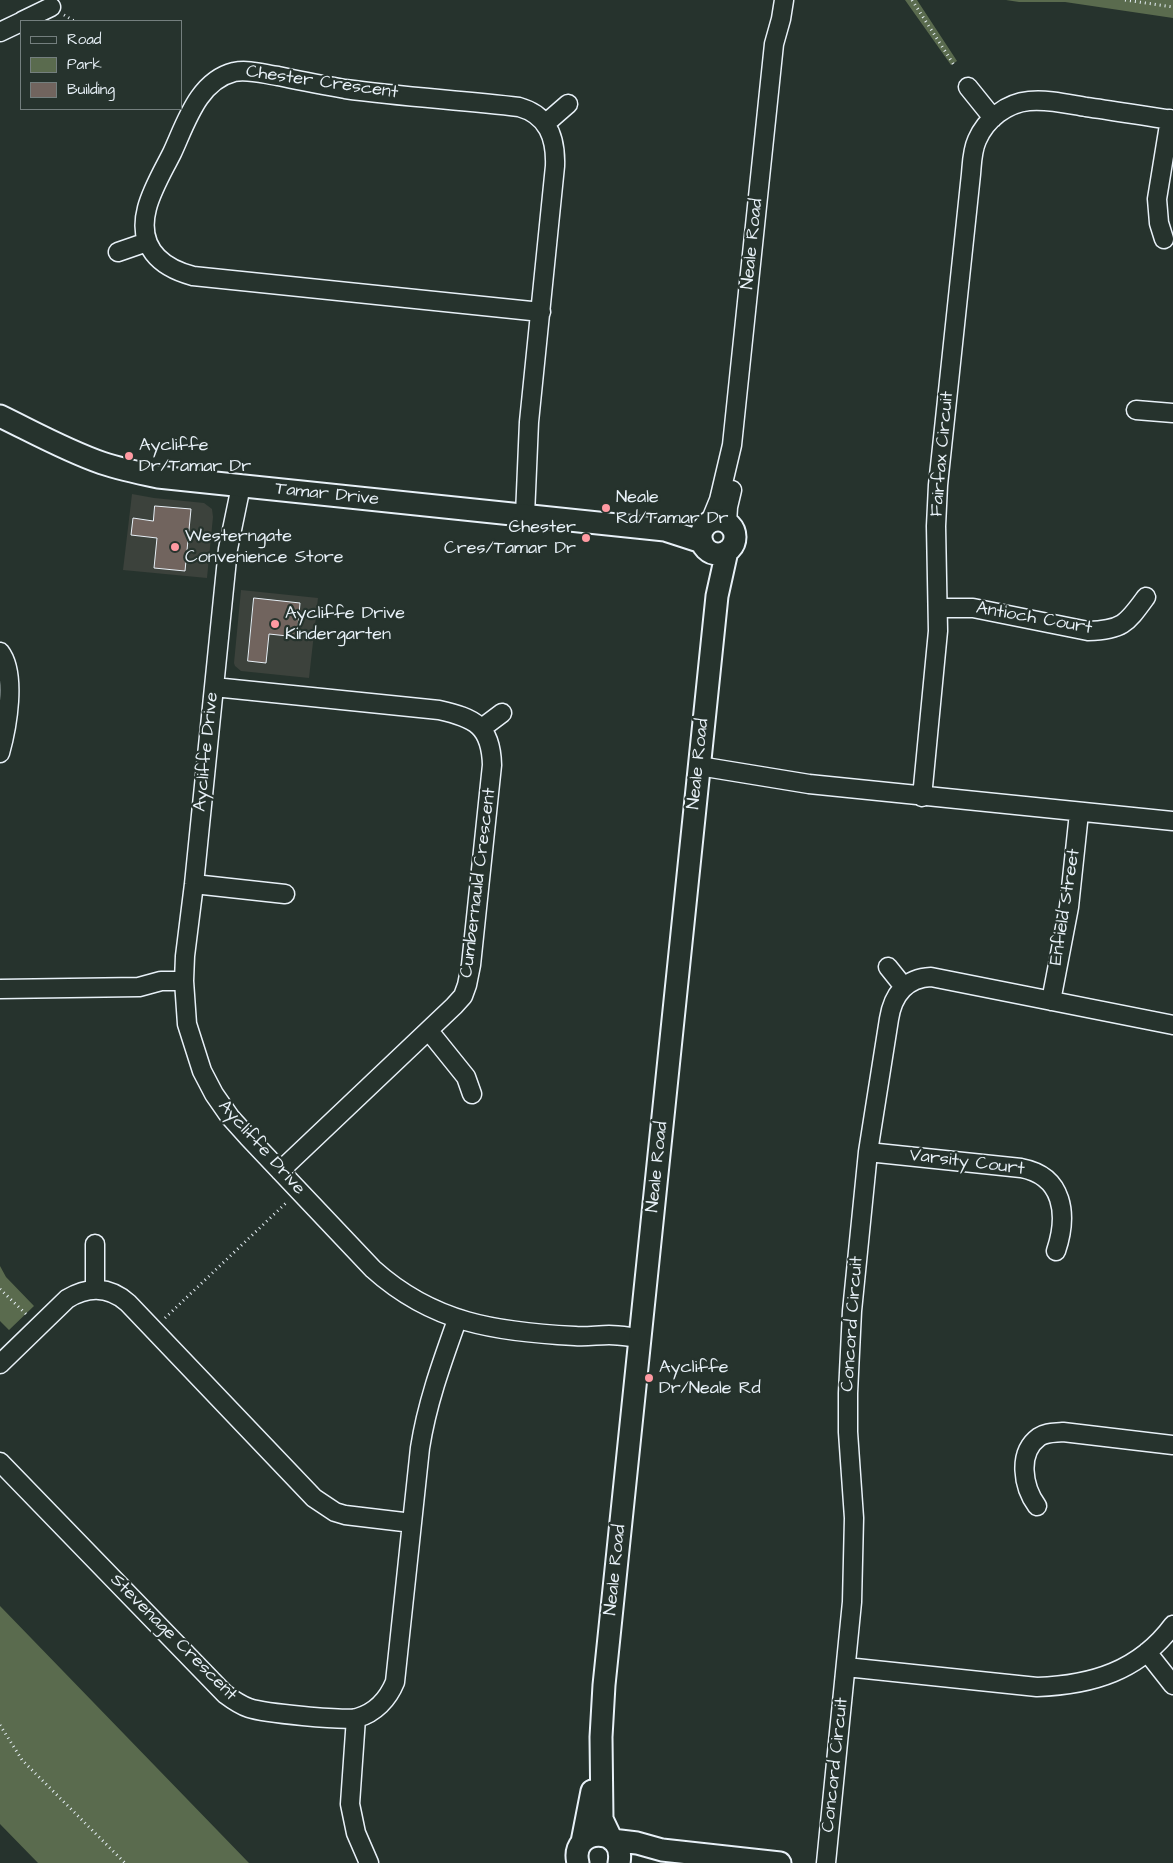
<!DOCTYPE html>
<style>
body{margin:0}
#map{position:relative;width:1173px;height:1863px;overflow:hidden;background:#26332d;font-family:"Architects Daughter",sans-serif}
canvas{display:block}
.legend{position:absolute;left:20px;top:20px;width:162px;height:90px;box-sizing:border-box;background:#26332d;border:1px solid #747f7e;margin:0;padding:6px 9px;list-style:none;font-size:15px;color:#e8f1f8}
.legend li{display:flex;align-items:center;gap:10px;height:25px}
.legend b{width:25px;border:1px solid #747f7e}
</style>
<div id="map">
<canvas width="1173" height="1863"></canvas>
<ul class="legend">
<li><b style="height:6px;background:#26332d"></b>Road</li>
<li><b style="height:14px;background:#5a6b4e"></b>Park</li>
<li><b style="height:14px;background:#71645e"></b>Building</li>
</ul>
</div>
<script>
const ctx = document.querySelector('canvas').getContext('2d');
ctx.lineJoin = 'round';
function fill(path, color) { ctx.fillStyle = color; ctx.fill(path, 'evenodd'); }
function trace(path, color, width, dash) { ctx.strokeStyle = color; ctx.lineWidth = width; ctx.lineCap = dash ? 'butt' : 'round'; ctx.setLineDash(dash || []); ctx.stroke(path); }
function label(font, color, halo, rows, align = 'center') {
  ctx.font = font + ' "Architects Daughter",sans-serif'; ctx.lineWidth = 4.5; ctx.setLineDash([]); ctx.textBaseline = 'middle'; ctx.strokeStyle = halo; ctx.fillStyle = color; for (const [text, x, y, turn = 0] of rows) {
    ctx.save(); ctx.translate(x, y); ctx.rotate((+turn || 0) * Math.PI / 180); ctx.textAlign = isNaN(turn) ? turn : align; if (halo) ctx.strokeText(text, 0, 0); ctx.fillText(text, 0, 0); ctx.restore();
  }
}
fill(new Path2D(`
 M 132,494 L 154,498 L 204,503 L 212,509 L 213,517 L 207,578 L 123,570 Z
 M 241,590 L 318,598 L 309,678 L 241,671 L 235,666 L 234,663 Z`), '#3c423c');
fill(new Path2D(`
 M 905,0 L 917,0 L 957,61 L 951,65 Z
 M 1006,0 L 1173,0 L 1173,18 L 1065,2 L 1019,2 Z
 M 0,1266 L 6,1277 L 34,1306 L 9,1330 L 0,1321 Z
 M 0,1606 L 249,1863 L 38,1863 L 0,1824 Z`), '#5a6b4e');
const building = new Path2D(`
 M 155,506 L 191,509 L 185,571 L 154,568 L 157,538 L 131,535 L 133,518 L 153,521 Z
 M 254,598 L 300,603 L 297,637 L 269,634 L 266,663 L 248,661 Z`);
fill(building, '#71645e');
trace(building, '#e8f1f8', 1);
const minor = new Path2D(`
 M 22,21 L 51,7
 M 0,32 L 21,22
 M 968,87 L 993,118
 M 545,124 L 568,104
 M 1164,239 L 1159,223 L 1157,199 L 1170,119
 M 118,252 L 147,242
 M 1136,410 L 1173,413
 M 241,486 L 228,549 L 194,884 L 185,956 L 184,981 L 187,1024 L 202,1071 L 214,1094 L 230,1117 L 248,1137 L 373,1269 C 433,1323 496,1332 575,1336 C 586,1337 598,1335 609,1335 C 619,1335 630,1337 640,1338
 M 525,515 L 529,422 L 555,166 C 556,138 548,115 519,107 C 461,100 403,97 345,89 C 323,85 301,81 278,76 C 264,74 248,69 234,72 C 198,81 186,123 172,153 C 163,171 152,189 147,208 C 137,246 159,267 193,276 L 541,312
 M 710,522 L 719,500 L 732,445 L 774,44 L 781,19 L 784,0
 M 727,523 L 728,507 L 732,490
 M 939,608 L 973,608 L 1088,631 C 1123,630 1127,623 1146,597
 M 0,652 C 17,674 7,728 0,753
 M 214,687 L 439,710 C 475,718 491,726 492,765 L 471,965 L 467,985 L 463,996 L 454,1006 L 280,1171
 M 482,728 L 502,713
 M 699,766 L 809,784 L 1173,821
 M 922,797 L 938,631 L 936,526 L 938,485 L 971,174 C 972,163 972,151 977,140 C 986,119 1007,103 1029,101 C 1048,99 1068,104 1086,107 C 1115,111 1144,116 1173,120
 M 194,884 L 285,894
 M 888,967 L 904,987
 M 0,989 L 139,987 L 161,981 L 184,981
 M 1051,1001 L 1069,907 L 1079,813
 M 429,1031 L 466,1077 L 472,1094
 M 868,1152 L 1021,1168 C 1064,1176 1068,1215 1056,1251
 M 95,1289 L 95,1244
 M 0,1364 L 67,1299 C 88,1286 109,1286 128,1303 L 314,1498 L 335,1512 L 345,1515 L 412,1523
 M 0,1462 L 225,1694 C 233,1700 240,1705 249,1708 C 264,1713 342,1721 357,1718 C 375,1713 388,1699 395,1682 L 420,1448 C 427,1403 442,1362 457,1320
 M 1037,1506 C 1023,1487 1017,1453 1039,1437 C 1046,1432 1055,1433 1063,1432 L 1173,1445
 M 1147,1652 L 1173,1685
 M 846,1667 L 1037,1687 C 1092,1685 1139,1671 1173,1625
 M 356,1718 L 350,1804 L 356,1833 L 369,1863
 M 826,1863 L 852,1602 L 854,1518 L 848,1432 L 848,1393 L 852,1311 L 868,1152 L 889,1019 C 893,994 906,978 931,977 L 1173,1025`);
const tertiary = new Path2D(`
 M 0,416 C 33,432 67,451 102,463 C 120,469 139,473 158,477 L 665,530 L 702,542
 M701 537a17 17 0 1 1 34 0a17 17 0 1 1-34 0Z
 M 611,1838 L 602,1819 L 601,1737 L 604,1685 L 717,596 L 727,551
 M 612,1840 L 637,1843 L 662,1850 L 780,1863
 M 582,1842 L 592,1791
 M 578,1863 C 569,1828 626,1824 619,1863`);
trace(minor, '#e8f1f8', 21);
trace(tertiary, '#e8f1f8', 25);
trace(new Path2D(`
 M 912,0 L 954,65
 M 1125,0 L 1173,7
 M 64,15 L 74,21
 M 0,1289 L 27,1315
 M 165,1318 L 287,1202
 M 0,1725 L 22,1760 L 125,1863`), '#e8f1f8', 3, [1, 4]);
trace(minor, '#26332d', 18);
trace(tertiary, '#26332d', 21);
for (const [x, y, r, color] of [
 [129,456,5,"#ff9aa2"],
 [606,508,5,"#ff9aa2"],
 [586,538,5,"#ff9aa2"],
 [175,547,5,"#ff9aa2"],
 [275,624,5,"#ff9aa2"],
 [649,1378,5,"#ff9aa2"]
]) { const dot = new Path2D(); dot.arc(x, y, r, 0, 2 * Math.PI); ctx.fillStyle = color; ctx.fill(dot); trace(dot, '#26332d', 2); }
label('18px', '#e8f1f8', '#26332d', [
 ["Chester Crescent",322,83,8],
 ["Neale Road",753,244,-84],
 ["Fairfax Circuit",943,454,-85],
 ["Tamar Drive",327,495,6],
 ["Antioch Court",1034,619,10],
 ["Aycliffe Drive",207,752,-84],
 ["Neale Road",699,764,-84],
 ["Cumbernauld Crescent",479,883,-83],
 ["Enfield Street",1066,907,-81],
 ["Aycliffe Drive",261,1148,48],
 ["Varsity Court",967,1163,7],
 ["Neale Road",658,1167,-84],
 ["Concord Circuit",853,1324,-86],
 ["Neale Road",616,1570,-84],
 ["Stevenage Crescent",173,1638,45],
 ["Concord Circuit",836,1765,-84]
]);
label('18px', '#e8f1f8', '#26332d', [
 ["Aycliffe",139,446],
 ["Dr/Tamar Dr",139,467],
 ["Neale",616,498],
 ["Rd/Tamar Dr",616,519],
 ["Chester",576,528,"right"],
 ["Cres/Tamar Dr",576,549,"right"],
 ["Westerngate",185,537],
 ["Convenience Store",185,558],
 ["Aycliffe Drive",285,614],
 ["Kindergarten",285,635],
 ["Aycliffe",659,1368],
 ["Dr/Neale Rd",659,1389]
], 'left');
</script>
